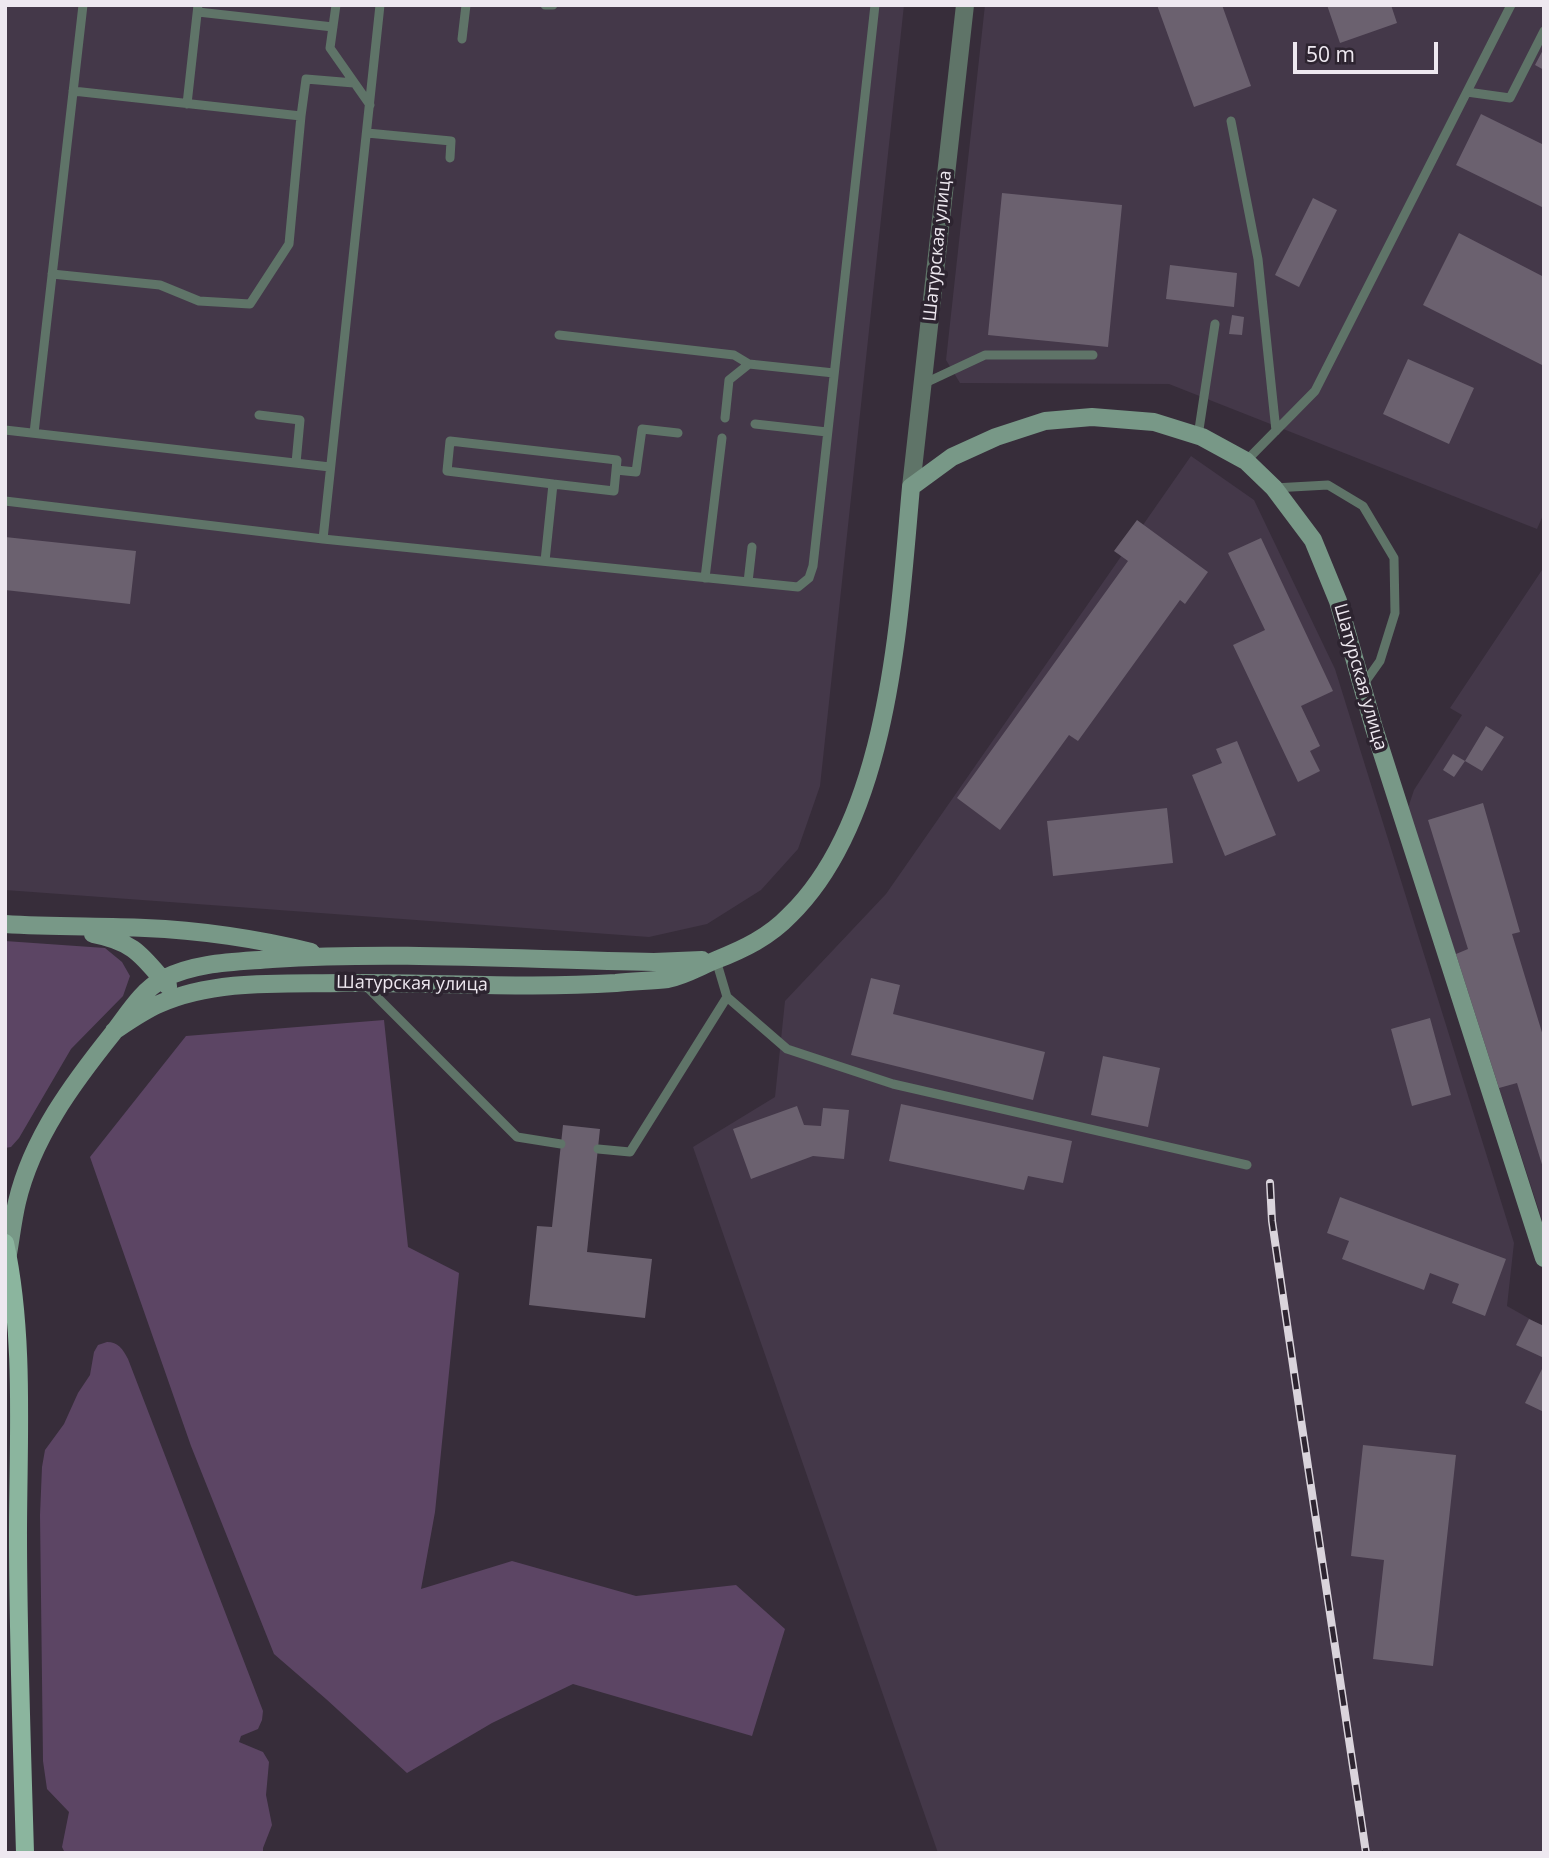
<!DOCTYPE html>
<meta charset="utf-8">
<style>
body{margin:0}
#map{position:relative;width:1549px;height:1858px;overflow:hidden;background:#372d3a;font-family:"Open Sans",sans-serif}
canvas{display:block}
.frame{position:absolute;inset:0;border:7px solid #eee8f0;pointer-events:none}
.scale{position:absolute;left:1293px;top:42px;width:145px;height:32px;box-sizing:border-box;border:4px solid #eee8f0;border-top:0;padding-left:9px;font-size:21px;line-height:24px;white-space:nowrap;color:#eee8f0;-webkit-text-stroke:5px #2d2430;paint-order:stroke}
</style>
<div id="map">
<canvas width="1549" height="1858"></canvas>
<div class="frame"></div>
<div class="scale">50 m</div>
</div>
<script>
const ctx = document.querySelector('canvas').getContext('2d');
ctx.lineJoin = 'round';
function fill(path, color) { ctx.fillStyle = color; ctx.fill(path, 'evenodd'); }
function trace(path, color, width, dash) { ctx.strokeStyle = color; ctx.lineWidth = width; ctx.lineCap = dash ? 'butt' : 'round'; ctx.setLineDash(dash || []); ctx.stroke(path); }
function label(font, color, halo, rows, align = 'center') {
  ctx.font = font + ' "Open Sans",sans-serif'; ctx.lineWidth = 7; ctx.setLineDash([]); ctx.textBaseline = 'middle'; ctx.strokeStyle = halo; ctx.fillStyle = color; for (const [text, x, y, turn = 0] of rows) {
    ctx.save(); ctx.translate(x, y); ctx.rotate((+turn || 0) * Math.PI / 180); ctx.textAlign = isNaN(turn) ? turn : align; if (halo) ctx.strokeText(text, 0, 0); ctx.fillText(text, 0, 0); ctx.restore();
  }
}
fill(new Path2D(`
 M 5,5 L 904,5 L 820,786 L 798,849 L 761,890 L 707,924 L 649,937 L 5,890 Z
 M 985,5 L 1544,5 L 1544,513 L 1537,529 L 1169,384 L 960,383 L 946,360 Z
 M 1191,456 L 1254,500 L 1335,669 L 1514,1243 L 1507,1306 L 1544,1327 L 1544,1853 L 1383,1853 L 1383,1850 L 1379,1853 L 938,1853 L 693,1147 L 775,1097 L 785,1001 L 886,894 Z
 M 1544,567 L 1544,1226 L 1408,808 L 1414,790 L 1462,715 L 1450,708 Z`), '#443849');
fill(new Path2D(`
 M 5,941 L 105,948 L 122,962 L 130,976 L 123,996 L 71,1049 L 19,1138 L 11,1147 L 5,1148 Z
 M 384,1020 L 408,1247 L 459,1273 L 435,1512 L 421,1589 L 512,1561 L 636,1596 L 736,1585 L 785,1629 L 752,1736 L 573,1684 L 492,1723 L 407,1773 L 326,1699 L 274,1654 L 191,1446 L 90,1157 L 186,1036 Z
 M 107,1342 C 118,1342 123,1349 128,1359 L 263,1711 L 262,1720 L 258,1729 L 241,1736 L 239,1742 L 263,1752 L 269,1762 L 266,1795 L 272,1825 L 263,1848 L 263,1853 L 65,1853 L 62,1847 L 69,1812 L 47,1789 L 43,1761 L 40,1515 L 42,1467 L 45,1450 L 64,1424 L 78,1393 L 90,1375 L 94,1352 L 98,1345 Z`), '#5c4564');
fill(new Path2D(`
 M 1157,5 L 1222,5 L 1251,86 L 1194,107 Z
 M 1327,5 L 1391,5 L 1397,23 L 1340,43 Z
 M 1544,48 L 1544,70 L 1535,65 Z
 M 1481,114 L 1544,145 L 1544,208 L 1456,165 Z
 M 1002,193 L 1122,205 L 1108,347 L 988,335 Z
 M 1313,198 L 1337,210 L 1299,287 L 1275,275 Z
 M 1459,233 L 1544,277 L 1544,366 L 1423,305 Z
 M 1170,265 L 1237,273 L 1234,307 L 1166,299 Z
 M 1232,315 L 1244,317 L 1242,335 L 1229,334 Z
 M 1408,359 L 1474,388 L 1449,444 L 1383,414 Z
 M 1137,520 L 1208,572 L 1185,604 L 1180,600 L 1078,741 L 1069,735 L 1000,830 L 957,798 L 1128,561 L 1114,551 Z
 M 5,537 L 136,551 L 130,604 L 5,590 Z
 M 1261,538 L 1333,691 L 1301,706 L 1320,746 L 1310,751 L 1320,771 L 1298,782 L 1233,645 L 1265,630 L 1228,553 Z
 M 1486,726 L 1504,737 L 1482,771 L 1465,761 Z
 M 1237,741 L 1276,835 L 1225,856 L 1192,775 L 1222,763 L 1216,749 Z
 M 1453,754 L 1465,761 L 1454,777 L 1443,770 Z
 M 1483,803 L 1520,932 L 1512,934 L 1544,1039 L 1544,1171 L 1517,1083 L 1499,1088 L 1456,954 L 1468,949 L 1428,820 Z
 M 1167,808 L 1173,863 L 1053,876 L 1047,821 Z
 M 871,978 L 900,985 L 893,1014 L 1045,1052 L 1033,1100 L 851,1055 Z
 M 1430,1018 L 1451,1095 L 1412,1106 L 1391,1029 Z
 M 1103,1056 L 1160,1068 L 1148,1127 L 1091,1115 Z
 M 901,1104 L 1072,1141 L 1063,1183 L 1028,1176 L 1024,1190 L 889,1161 Z
 M 797,1106 L 804,1125 L 821,1126 L 823,1108 L 849,1110 L 844,1159 L 813,1156 L 751,1179 L 733,1129 Z
 M 563,1125 L 600,1129 L 587,1252 L 652,1259 L 645,1318 L 529,1305 L 537,1226 L 552,1227 Z
 M 1340,1197 L 1506,1259 L 1485,1316 L 1452,1303 L 1459,1284 L 1430,1273 L 1424,1290 L 1342,1259 L 1349,1241 L 1327,1233 Z
 M 1529,1319 L 1544,1326 L 1544,1358 L 1516,1345 Z
 M 1544,1365 L 1544,1412 L 1525,1403 Z
 M 1363,1445 L 1456,1455 L 1433,1666 L 1373,1659 L 1384,1560 L 1351,1556 Z`), '#6b616f');
trace(new Path2D(`
 M 336,5 L 330,48 L 370,105
 M 545,5 L 553,5
 M 198,12 L 333,27
 M 462,39 L 466,5
 M 1467,92 L 1510,98 L 1544,31
 M 187,104 L 198,5
 M 301,116 L 306,79 L 354,83
 M 1231,121 L 1258,259 L 1276,431
 M 367,133 L 451,141 L 450,158
 M 52,274 L 160,285 L 199,301 L 250,304 L 289,244 L 301,116 L 73,91
 M 559,335 L 734,355 L 749,364 L 834,373
 M 923,384 L 985,355 L 1093,355
 M 259,415 L 300,420 L 296,463
 M 725,418 L 729,380 L 749,364
 M 755,424 L 827,432
 M 5,430 L 330,467
 M 34,433 L 83,5
 M 1198,436 L 1215,324
 M 1246,461 L 1315,391 L 1511,5
 M 616,470 L 636,472 L 642,429 L 678,433
 M 1274,488 L 1328,485 L 1363,506 L 1394,558 L 1395,613 L 1380,661 L 1363,685
 M 5,501 L 323,539 L 798,587 L 809,578 L 813,566 L 875,5
 M 323,539 L 380,5
 M 545,561 L 553,484 L 614,491 L 617,460 L 450,441 L 447,471 L 553,484
 M 705,578 L 722,438
 M 748,582 L 752,547
 M 364,984 L 517,1137 L 561,1144
 M 727,997 L 787,1049 L 893,1084 L 1247,1165
 M 598,1149 L 630,1152 L 727,997 L 716,960`), '#5f7468', 9);
trace(new Path2D(`
 M 911,487 L 965,5`), '#5f7468', 18);
trace(new Path2D(`
 M 5,924 C 52,927 99,926 145,928 C 198,930 260,939 311,952
 M 93,934 C 135,942 142,956 168,986
 M 114,1031 C 129,1021 143,1011 159,1004 C 215,979 283,984 343,983 C 434,982 525,989 616,983 C 633,981 651,981 668,979 C 684,976 701,966 716,960 C 744,949 769,937 790,915 C 890,817 899,619 911,487 L 952,457 L 996,437 L 1045,421 L 1092,417 L 1154,422 L 1202,437 L 1246,461 L 1274,488 L 1313,540 L 1338,601 L 1374,728 L 1544,1258
 M 8,1254 C 11,1237 13,1219 17,1202 C 32,1138 73,1083 113,1033 C 128,1014 141,991 163,979 C 195,962 237,962 272,959 C 399,951 527,960 654,962 L 702,960`), '#789887', 18);
trace(new Path2D(`
 M 5,1243 C 25,1335 18,1441 18,1534 C 18,1640 22,1747 25,1853`), '#8bb59e', 18);
const rail = new Path2D(`
 M 1270,1183 L 1272,1221 L 1301,1420 L 1366,1853`);
trace(rail, '#dad4dc', 8);
trace(rail, '#2d2430', 5, [16]);
label('18px', '#eee8f0', '#2d2430', [
 ["Шатурская улица",938,246,-84],
 ["Шатурская улица",1360,677,74],
 ["Шатурская улица",412,984,1]
]);
</script>
